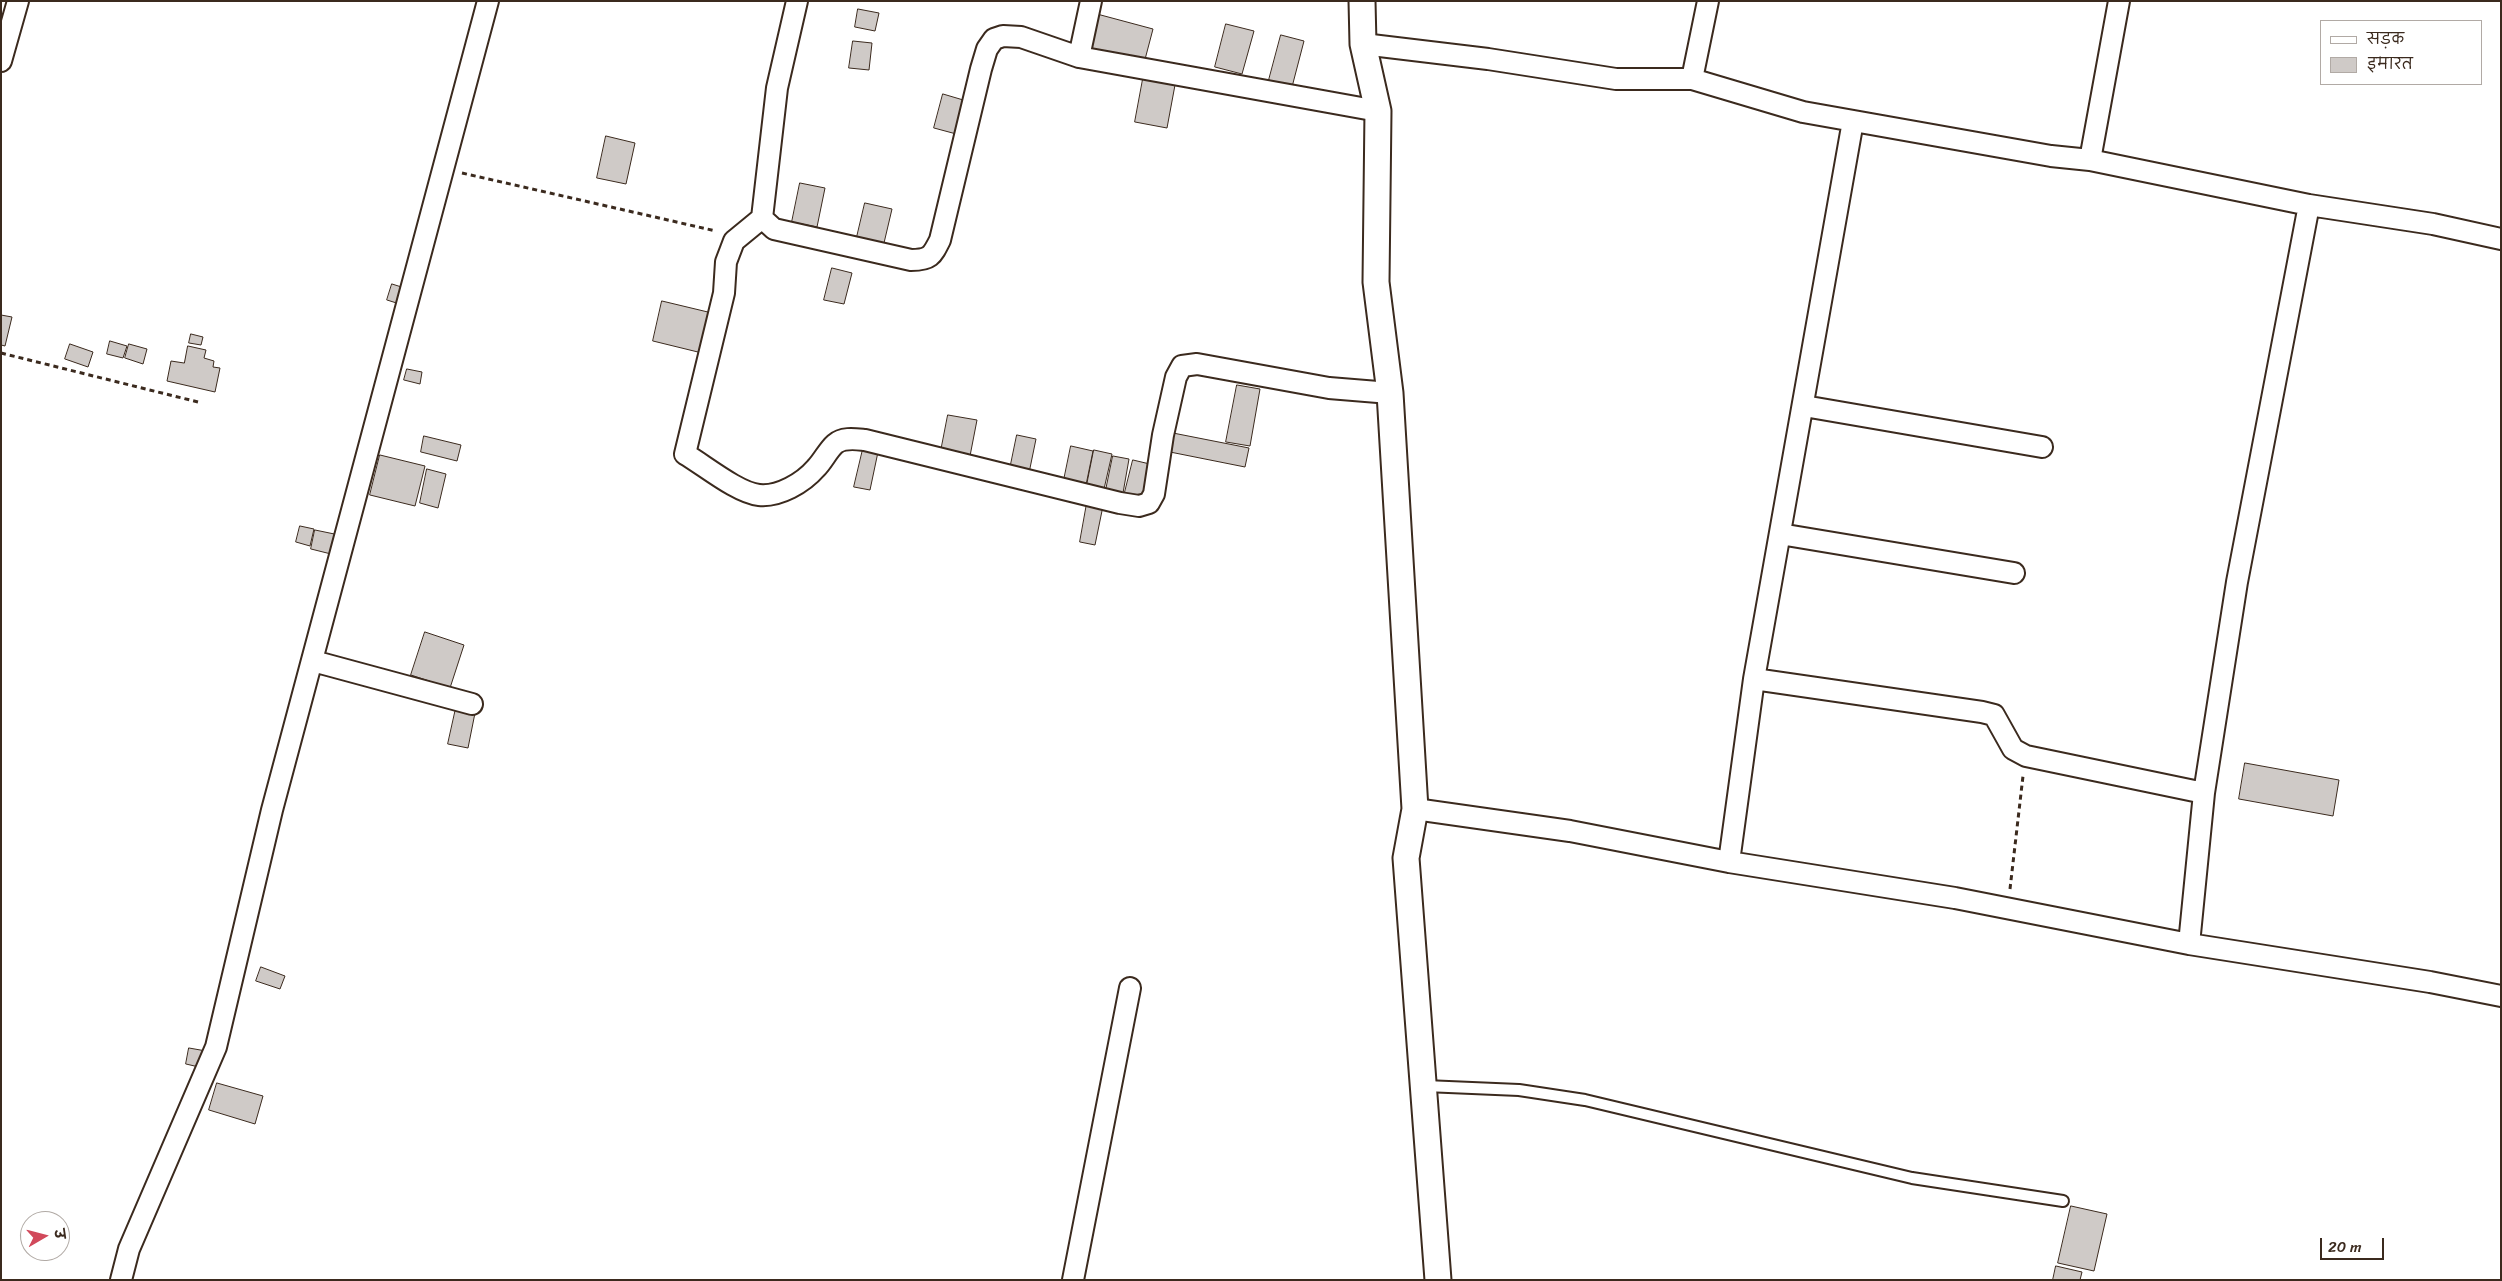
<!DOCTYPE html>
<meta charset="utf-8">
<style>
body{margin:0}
#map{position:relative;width:2502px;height:1281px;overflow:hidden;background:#fff;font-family:Sriracha,"Playpen Sans Deva",sans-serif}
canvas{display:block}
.frame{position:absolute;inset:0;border:2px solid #3b2a1e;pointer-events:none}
.legend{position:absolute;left:2320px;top:20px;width:162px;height:65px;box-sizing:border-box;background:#fff;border:1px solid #b1aaa5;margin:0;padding:6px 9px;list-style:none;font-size:15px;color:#3b2a1e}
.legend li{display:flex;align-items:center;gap:10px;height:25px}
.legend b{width:25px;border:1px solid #b1aaa5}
.north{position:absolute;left:20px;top:1211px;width:50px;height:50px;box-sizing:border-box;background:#fff;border:1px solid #b1aaa5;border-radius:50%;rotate:82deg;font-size:14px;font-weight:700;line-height:20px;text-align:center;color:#3b2a1e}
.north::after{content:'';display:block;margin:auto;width:18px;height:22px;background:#d1495b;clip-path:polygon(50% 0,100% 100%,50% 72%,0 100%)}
.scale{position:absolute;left:2320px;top:1238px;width:64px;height:22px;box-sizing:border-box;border:2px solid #3b2a1e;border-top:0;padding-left:6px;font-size:15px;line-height:18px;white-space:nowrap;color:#3b2a1e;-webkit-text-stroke:4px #fff;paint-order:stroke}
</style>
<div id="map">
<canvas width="2502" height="1281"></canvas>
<div class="frame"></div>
<ul class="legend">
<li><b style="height:6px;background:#fff"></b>सड़क</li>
<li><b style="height:14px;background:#cfcac7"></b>इमारत</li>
</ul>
<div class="north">उ</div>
<div class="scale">20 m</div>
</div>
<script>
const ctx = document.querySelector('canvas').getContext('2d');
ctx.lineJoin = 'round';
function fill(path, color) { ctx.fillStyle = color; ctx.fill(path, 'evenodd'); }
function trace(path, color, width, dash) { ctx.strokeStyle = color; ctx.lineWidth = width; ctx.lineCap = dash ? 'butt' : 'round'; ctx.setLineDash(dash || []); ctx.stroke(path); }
const building = new Path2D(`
 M 858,9 L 879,13 L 875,31 L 855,27 Z
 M 1097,14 L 1153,29 L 1143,67 L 1087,52 Z
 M 1226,24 L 1254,31 L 1242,74 L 1215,67 Z
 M 1281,35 L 1304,41 L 1292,87 L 1269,80 Z
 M 853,41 L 872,43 L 869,70 L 849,68 Z
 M 1143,79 L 1175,85 L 1167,128 L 1135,122 Z
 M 943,94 L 970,102 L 960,135 L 934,128 Z
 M 606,136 L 635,143 L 626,184 L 597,178 Z
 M 800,183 L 825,188 L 817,227 L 792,222 Z
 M 865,203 L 892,209 L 884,243 L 857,237 Z
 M 832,268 L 852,273 L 844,304 L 824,300 Z
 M 392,284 L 411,290 L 406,306 L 387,300 Z
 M 662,301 L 712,313 L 702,353 L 653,341 Z
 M 1,315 L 12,317 L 5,346 L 1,345 Z
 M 191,334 L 203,337 L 201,345 L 189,343 Z
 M 110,341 L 127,346 L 123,358 L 107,354 Z
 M 70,344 L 93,352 L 88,367 L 65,359 Z
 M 129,344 L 147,349 L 143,364 L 125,358 Z
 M 188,346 L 206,350 L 204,358 L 214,361 L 213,367 L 220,368 L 215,392 L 167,381 L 171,361 L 184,363 Z
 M 407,369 L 422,372 L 420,384 L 404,380 Z
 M 1237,385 L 1260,389 L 1250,446 L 1226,442 Z
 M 948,415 L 977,420 L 970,456 L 941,451 Z
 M 1173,433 L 1249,448 L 1245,467 L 1170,452 Z
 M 1017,435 L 1036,439 L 1029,473 L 1010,469 Z
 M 424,436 L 461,445 L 457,461 L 421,452 Z
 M 1071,446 L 1093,451 L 1086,485 L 1064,480 Z
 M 863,449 L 878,452 L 870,490 L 854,487 Z
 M 1094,450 L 1112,454 L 1104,489 L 1087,485 Z
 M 380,455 L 425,466 L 415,506 L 370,495 Z
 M 1113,456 L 1129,459 L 1123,493 L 1106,490 Z
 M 1133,460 L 1154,465 L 1146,501 L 1124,496 Z
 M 427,469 L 446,474 L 438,508 L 420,503 Z
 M 1087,503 L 1103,506 L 1095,545 L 1080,542 Z
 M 300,526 L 314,529 L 310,546 L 296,542 Z
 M 315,530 L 344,536 L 339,556 L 311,549 Z
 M 425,632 L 464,645 L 450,688 L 411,675 Z
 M 456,708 L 475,713 L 468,748 L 448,744 Z
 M 2245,763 L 2339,780 L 2333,816 L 2239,799 Z
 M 261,967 L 285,976 L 280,989 L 256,981 Z
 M 189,1048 L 206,1051 L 203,1068 L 186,1064 Z
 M 217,1083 L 263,1096 L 255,1124 L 209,1110 Z
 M 2071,1206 L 2107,1214 L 2094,1271 L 2058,1263 Z
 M 2056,1266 L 2082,1272 L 2080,1280 L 2053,1280 Z`);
fill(building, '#cfcac7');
trace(building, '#3b2a1e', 1);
const service = new Path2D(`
 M 1425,1086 L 1519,1090 L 1585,1100 L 1912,1178 L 2063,1201`);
const minor = new Path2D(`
 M 1363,44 L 1488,59 L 1616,79 L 1692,79 L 1803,112 L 2051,156 L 2090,160 L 2309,205 L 2433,224 L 2501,239
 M 1079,57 L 1091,1
 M 1,61 L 18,1
 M 1692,79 L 1708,1
 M 1378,111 L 1079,57 L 1021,37 L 1003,36 L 994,39 L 987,49 L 981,69 L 940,240 C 932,256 930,260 911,260 L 774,229 L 762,218 L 734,241 L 726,262 L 724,293 L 685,454 C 704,465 738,493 759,495 C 779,497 803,483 816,468 C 823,461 828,450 835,444 C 843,437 855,439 865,440 L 1120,503 L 1139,506 L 1149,503 L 1154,494 L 1163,435 L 1176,377 L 1182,366 L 1197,364 L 1329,388 L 1390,393
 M 2090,160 L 2119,1
 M 762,218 L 777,88 L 797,1
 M 1804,406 L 2042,447
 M 1780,534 L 2014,573
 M 313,661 L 472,704
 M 1754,679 L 1982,712 L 1994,715 L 2013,749 L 2026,756 L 2204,793
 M 1415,809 L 1570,831 L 1729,862 L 1955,898 L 2189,944 L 2430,982 L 2501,996
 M 1729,862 L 1754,679 L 1853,121
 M 2189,944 L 2204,793 L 2237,582 L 2309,205
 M 121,1280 L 129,1249 L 216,1047 L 272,810 L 488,1
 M 1073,1280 L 1130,988`);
const tertiary = new Path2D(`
 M 1362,1 L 1363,44 L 1378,111 L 1376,282 L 1390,393 L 1415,809 L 1406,858 L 1438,1280`);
trace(service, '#3b2a1e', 14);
trace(minor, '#3b2a1e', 24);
trace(tertiary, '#3b2a1e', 29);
trace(new Path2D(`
 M 462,173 L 716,231
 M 1,353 L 198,402
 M 2010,889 L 2023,776`), '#3b2a1e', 3, [5, 4]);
trace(service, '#fff', 10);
trace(minor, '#fff', 20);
trace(tertiary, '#fff', 25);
</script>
